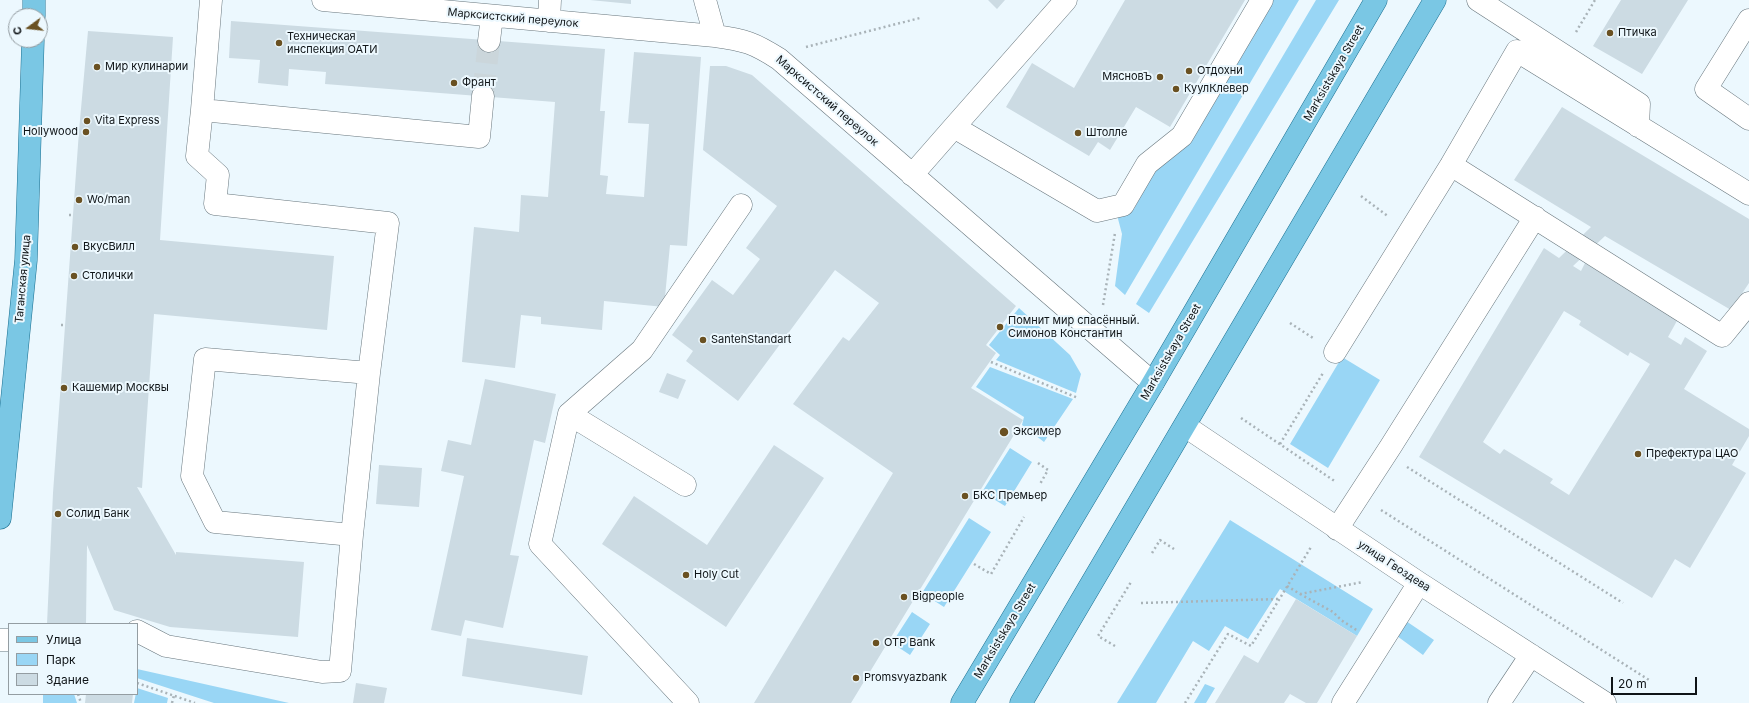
<!DOCTYPE html>
<meta charset="utf-8">
<style>
body{margin:0}
#map{position:relative;width:1749px;height:703px;overflow:hidden;background:#ecf8fe;font-family:Inter,sans-serif}
canvas{display:block}
.legend{position:absolute;left:8px;top:623px;width:130px;height:72px;box-sizing:border-box;background:#ecf8fe;border:1px solid #949da2;margin:0;padding:5px 7px;list-style:none;font-size:12px;color:#0f1417}
.legend li{display:flex;align-items:center;gap:8px;height:20px}
.legend b{width:20px;border:1px solid #949da2}
.north{position:absolute;left:8px;top:8px;width:40px;height:40px;box-sizing:border-box;background:#ecf8fe;border:1px solid #949da2;border-radius:50%;rotate:255deg;font-size:11px;font-weight:700;line-height:16px;text-align:center;color:#0f1417}
.north::after{content:'';display:block;margin:auto;width:14px;height:18px;background:#6a5122;clip-path:polygon(50% 0,100% 100%,50% 72%,0 100%)}
.scale{position:absolute;left:1611px;top:677px;width:86px;height:18px;box-sizing:border-box;border:2px solid #0f1417;border-top:0;padding-left:5px;font-size:12px;line-height:14px;white-space:nowrap;color:#0f1417;-webkit-text-stroke:3px #ecf8fe;paint-order:stroke}
</style>
<div id="map">
<canvas width="1749" height="703"></canvas>
<ul class="legend">
<li><b style="height:5px;background:#7ac7e4"></b>Улица</li>
<li><b style="height:11px;background:#99d6f5"></b>Парк</li>
<li><b style="height:11px;background:#ccdbe3"></b>Здание</li>
</ul>
<div class="north">С</div>
<div class="scale">20 m</div>
</div>
<script>
const ctx = document.querySelector('canvas').getContext('2d');
ctx.lineJoin = 'round';
function fill(path, color) { ctx.fillStyle = color; ctx.fill(path, 'evenodd'); }
function trace(path, color, width, dash) { ctx.strokeStyle = color; ctx.lineWidth = width; ctx.lineCap = dash ? 'butt' : 'round'; ctx.setLineDash(dash || []); ctx.stroke(path); }
function label(font, color, halo, rows, align = 'center') {
  ctx.font = font + ' Inter,sans-serif'; ctx.lineWidth = 4; ctx.setLineDash([]); ctx.textBaseline = 'middle'; ctx.strokeStyle = halo; ctx.fillStyle = color; for (const [text, x, y, turn = 0] of rows) {
    ctx.save(); ctx.translate(x, y); ctx.rotate((+turn || 0) * Math.PI / 180); ctx.textAlign = isNaN(turn) ? turn : align; if (halo) ctx.strokeText(text, 0, 0); ctx.fillText(text, 0, 0); ctx.restore();
  }
}
fill(new Path2D(`
 M 1272,0 L 1299,0 L 1125,295 L 1115,286 L 1122,234 L 1117,215 L 1134,209 L 1154,170 Z
 M 1316,0 L 1339,0 L 1149,313 L 1136,304 Z
 M 1019,308 L 1070,355 L 1081,374 L 1076,393 L 996,360 L 1000,355 L 989,345 Z
 M 1342,357 L 1380,380 L 1328,468 L 1290,444 Z
 M 990,367 L 1073,399 L 1044,442 L 1022,425 L 1024,417 L 976,387 Z
 M 1010,448 L 1032,462 L 1005,506 L 982,492 Z
 M 969,518 L 991,532 L 944,607 L 922,593 Z
 M 1230,520 L 1373,609 L 1357,636 L 1280,589 L 1248,639 L 1225,626 L 1209,651 L 1193,641 L 1156,703 L 1117,703 Z
 M 912,612 L 930,624 L 910,655 L 892,643 Z
 M 1406,621 L 1434,640 L 1423,655 L 1397,636 Z
 M 137,669 L 289,703 L 214,703 L 137,678 Z
 M 1205,684 L 1215,688 L 1206,703 L 1194,703 Z
 M 137,688 L 168,698 L 167,703 L 134,703 Z
 M 43,694 L 74,694 L 77,703 L 43,703 Z`), '#99d6f5');
fill(new Path2D(`
 M 590,0 L 631,0 L 631,4 Z
 M 988,0 L 1005,0 L 997,9 Z
 M 1125,0 L 1245,0 L 1170,127 L 1136,107 L 1110,150 L 1098,142 L 1089,156 L 1006,107 L 1032,63 L 1074,88 Z
 M 1621,0 L 1688,0 L 1642,74 L 1593,46 Z
 M 231,21 L 605,49 L 600,111 L 605,111 L 600,175 L 608,176 L 606,194 L 644,197 L 649,124 L 628,123 L 634,52 L 701,57 L 687,246 L 670,245 L 664,307 L 604,301 L 602,330 L 541,324 L 541,317 L 521,315 L 515,368 L 462,362 L 474,227 L 519,232 L 521,195 L 548,197 L 555,102 L 325,84 L 326,72 L 289,69 L 288,86 L 258,83 L 260,60 L 229,58 Z
 M 88,31 L 173,37 L 160,240 L 334,256 L 327,330 L 154,314 L 142,488 L 137,487 L 176,555 L 176,552 L 304,562 L 298,637 L 170,627 L 114,610 L 87,545 L 86,624 L 47,624 L 53,493 L 79,131 Z
 M 710,66 L 726,66 L 752,75 L 1016,306 L 986,345 L 996,353 L 971,388 L 1023,420 L 851,703 L 754,703 L 893,473 L 793,404 L 843,337 L 849,341 L 879,303 L 835,270 L 738,401 L 686,361 L 693,351 L 672,335 L 712,280 L 733,295 L 760,259 L 746,248 L 777,206 L 703,150 Z
 M 1562,107 L 1749,219 L 1749,283 L 1731,310 L 1605,236 L 1573,266 L 1581,271 L 1585,263 L 1678,319 L 1668,337 L 1681,345 L 1685,337 L 1707,351 L 1684,389 L 1749,429 L 1749,436 L 1732,465 L 1746,473 L 1690,568 L 1675,559 L 1652,598 L 1419,457 L 1544,248 L 1559,258 L 1591,227 L 1514,180 ZM 1564,311 L 1581,321 L 1579,325 L 1628,356 L 1630,352 L 1650,364 L 1569,495 L 1550,483 L 1553,479 L 1504,449 L 1500,454 L 1483,442 Z
 M 667,373 L 686,380 L 678,399 L 659,392 Z
 M 485,379 L 556,394 L 545,443 L 534,440 L 510,555 L 519,556 L 503,628 L 465,620 L 461,636 L 431,630 L 464,476 L 441,471 L 448,440 L 471,445 Z
 M 774,445 L 824,478 L 726,627 L 602,544 L 634,496 L 707,545 Z
 M 379,465 L 422,468 L 419,507 L 376,504 Z
 M 1296,599 L 1357,636 L 1317,703 L 1306,703 L 1290,694 L 1284,703 L 1215,703 L 1244,655 L 1258,663 Z
 M 467,638 L 588,656 L 582,695 L 462,676 Z
 M 356,683 L 387,688 L 384,703 L 353,703 Z
 M 86,694 L 133,694 L 132,703 L 85,703 Z`), '#ccdbe3');
trace(new Path2D(`
 M 483,96 L 489,41`), '#cbd6db', 22, [22, 11]);
const minor = new Path2D(`
 M 211,0 L 202,110 L 479,137 L 483,96
 M 323,0 L 715,36 C 745,40 754,43 779,59 L 1153,383
 M 705,0 L 715,36
 M 1478,0 L 1639,104 L 1638,126
 M 1749,20 L 1706,89 L 1749,119
 M 549,21 L 550,0
 M 489,41 L 492,16
 M 202,110 L 197,156 L 218,175 L 215,204 L 388,223 L 369,373 L 352,535 L 215,522 L 192,476 L 205,359 L 369,373
 M 954,127 L 1066,0
 M 1451,165 L 1722,336 L 1749,303
 M 912,175 L 954,127 L 1097,211 L 1123,205 L 1147,164 L 1182,136 L 1262,0
 M 1335,352 L 1451,165 L 1517,51 L 1749,194
 M 569,414 L 642,350 L 741,205
 M 1185,426 L 1419,583 L 1605,703
 M 685,485 L 569,414 L 540,544 L 688,703
 M 1337,529 L 1391,446 L 1535,217
 M 137,631 L 166,646 L 322,672 L 340,671 L 352,535
 M 0,640 L 9,640
 M 1343,703 L 1419,583
 M 1499,703 L 1531,655`);
const major = new Path2D(`
 M 34,16 L 34,0
 M 0,518 L 26,260 L 33,40
 M 962,703 L 1153,383 L 1376,0
 M 1021,703 L 1435,0`);
trace(minor, '#68767d', 23);
trace(major, '#1b7091', 23);
trace(new Path2D(`
 M 1576,32 L 1595,0
 M 806,47 L 920,18
 M 1361,196 L 1389,217
 M 69,215 L 74,215
 M 1103,305 L 1115,233
 M 1290,323 L 1313,338
 M 61,325 L 66,325
 M 991,362 L 1078,398
 M 1241,418 L 1336,482
 M 1280,444 L 1323,373
 M 1038,463 L 1048,470 L 1040,484
 M 1407,467 L 1623,603
 M 1381,510 L 1649,680
 M 1152,553 L 1160,540 L 1174,549
 M 974,564 L 991,574 L 1024,517
 M 1287,586 L 1300,594 L 1363,582
 M 1300,594 L 1333,612 L 1341,620 L 1358,631
 M 1141,603 L 1279,599
 M 1115,646 L 1098,636 L 1131,582
 M 137,683 L 195,703
 M 78,694 L 81,703
 M 172,703 L 174,695
 M 1185,703 L 1228,634 L 1251,646 L 1311,547`), '#a9b3b8', 2.5, [2, 3]);
trace(minor, '#fff', 22);
trace(major, '#7ac7e4', 22);
for (const [x, y, r, color] of [
 [1610,33,4,"#6a5122"],
 [279,43,4,"#6a5122"],
 [97,67,4,"#6a5122"],
 [1189,71,4,"#6a5122"],
 [1160,77,4,"#6a5122"],
 [454,83,4,"#6a5122"],
 [1176,89,4,"#6a5122"],
 [87,121,4,"#6a5122"],
 [86,132,4,"#6a5122"],
 [1078,133,4,"#6a5122"],
 [79,200,4,"#6a5122"],
 [75,247,4,"#6a5122"],
 [74,276,4,"#6a5122"],
 [1000,327,4,"#6a5122"],
 [703,340,4,"#6a5122"],
 [64,388,4,"#6a5122"],
 [1004,432,5,"#6a5122"],
 [1638,454,4,"#6a5122"],
 [965,496,4,"#6a5122"],
 [58,514,4,"#6a5122"],
 [686,575,4,"#6a5122"],
 [904,597,4,"#6a5122"],
 [876,643,4,"#6a5122"],
 [856,678,4,"#6a5122"]
]) { const dot = new Path2D(); dot.arc(x, y, r, 0, 2 * Math.PI); ctx.fillStyle = color; ctx.fill(dot); trace(dot, '#ecf8fe', 1.5); }
label('11px', '#0f1417', '#ecf8fe', [
 ["Марксистский переулок",513,18,5],
 ["Marksistskaya Street",1334,73,-60],
 ["Марксистский переулок",827,101,41],
 ["Таганская улица",23,279,-85],
 ["Marksistskaya Street",1171,352,-60],
 ["улица Гвоздева",1394,566,33],
 ["Marksistskaya Street",1005,631,-59]
]);
label('11px', '#0f1417', '#ecf8fe', [
 ["Птичка",1618,33],
 ["Техническая",287,37],
 ["инспекция ОАТИ",287,50],
 ["Мир кулинарии",105,67],
 ["Отдохни",1197,71],
 ["МясновЪ",1152,77,"right"],
 ["Франт",462,83],
 ["КуулКлевер",1184,89],
 ["Vita Express",95,121],
 ["Hollywood",78,132,"right"],
 ["Штолле",1086,133],
 ["Wo/man",87,200],
 ["ВкусВилл",83,247],
 ["Столички",82,276],
 ["Помнит мир спасённый.",1008,321],
 ["Симонов Константин",1008,334],
 ["SantehStandart",711,340],
 ["Кашемир Москвы",72,388],
 ["Эксимер",1013,432],
 ["Префектура ЦАО",1646,454],
 ["БКС Премьер",973,496],
 ["Солид Банк",66,514],
 ["Holy Cut",694,575],
 ["Bigpeople",912,597],
 ["OTP Bank",884,643],
 ["Promsvyazbank",864,678]
], 'left');
</script>
